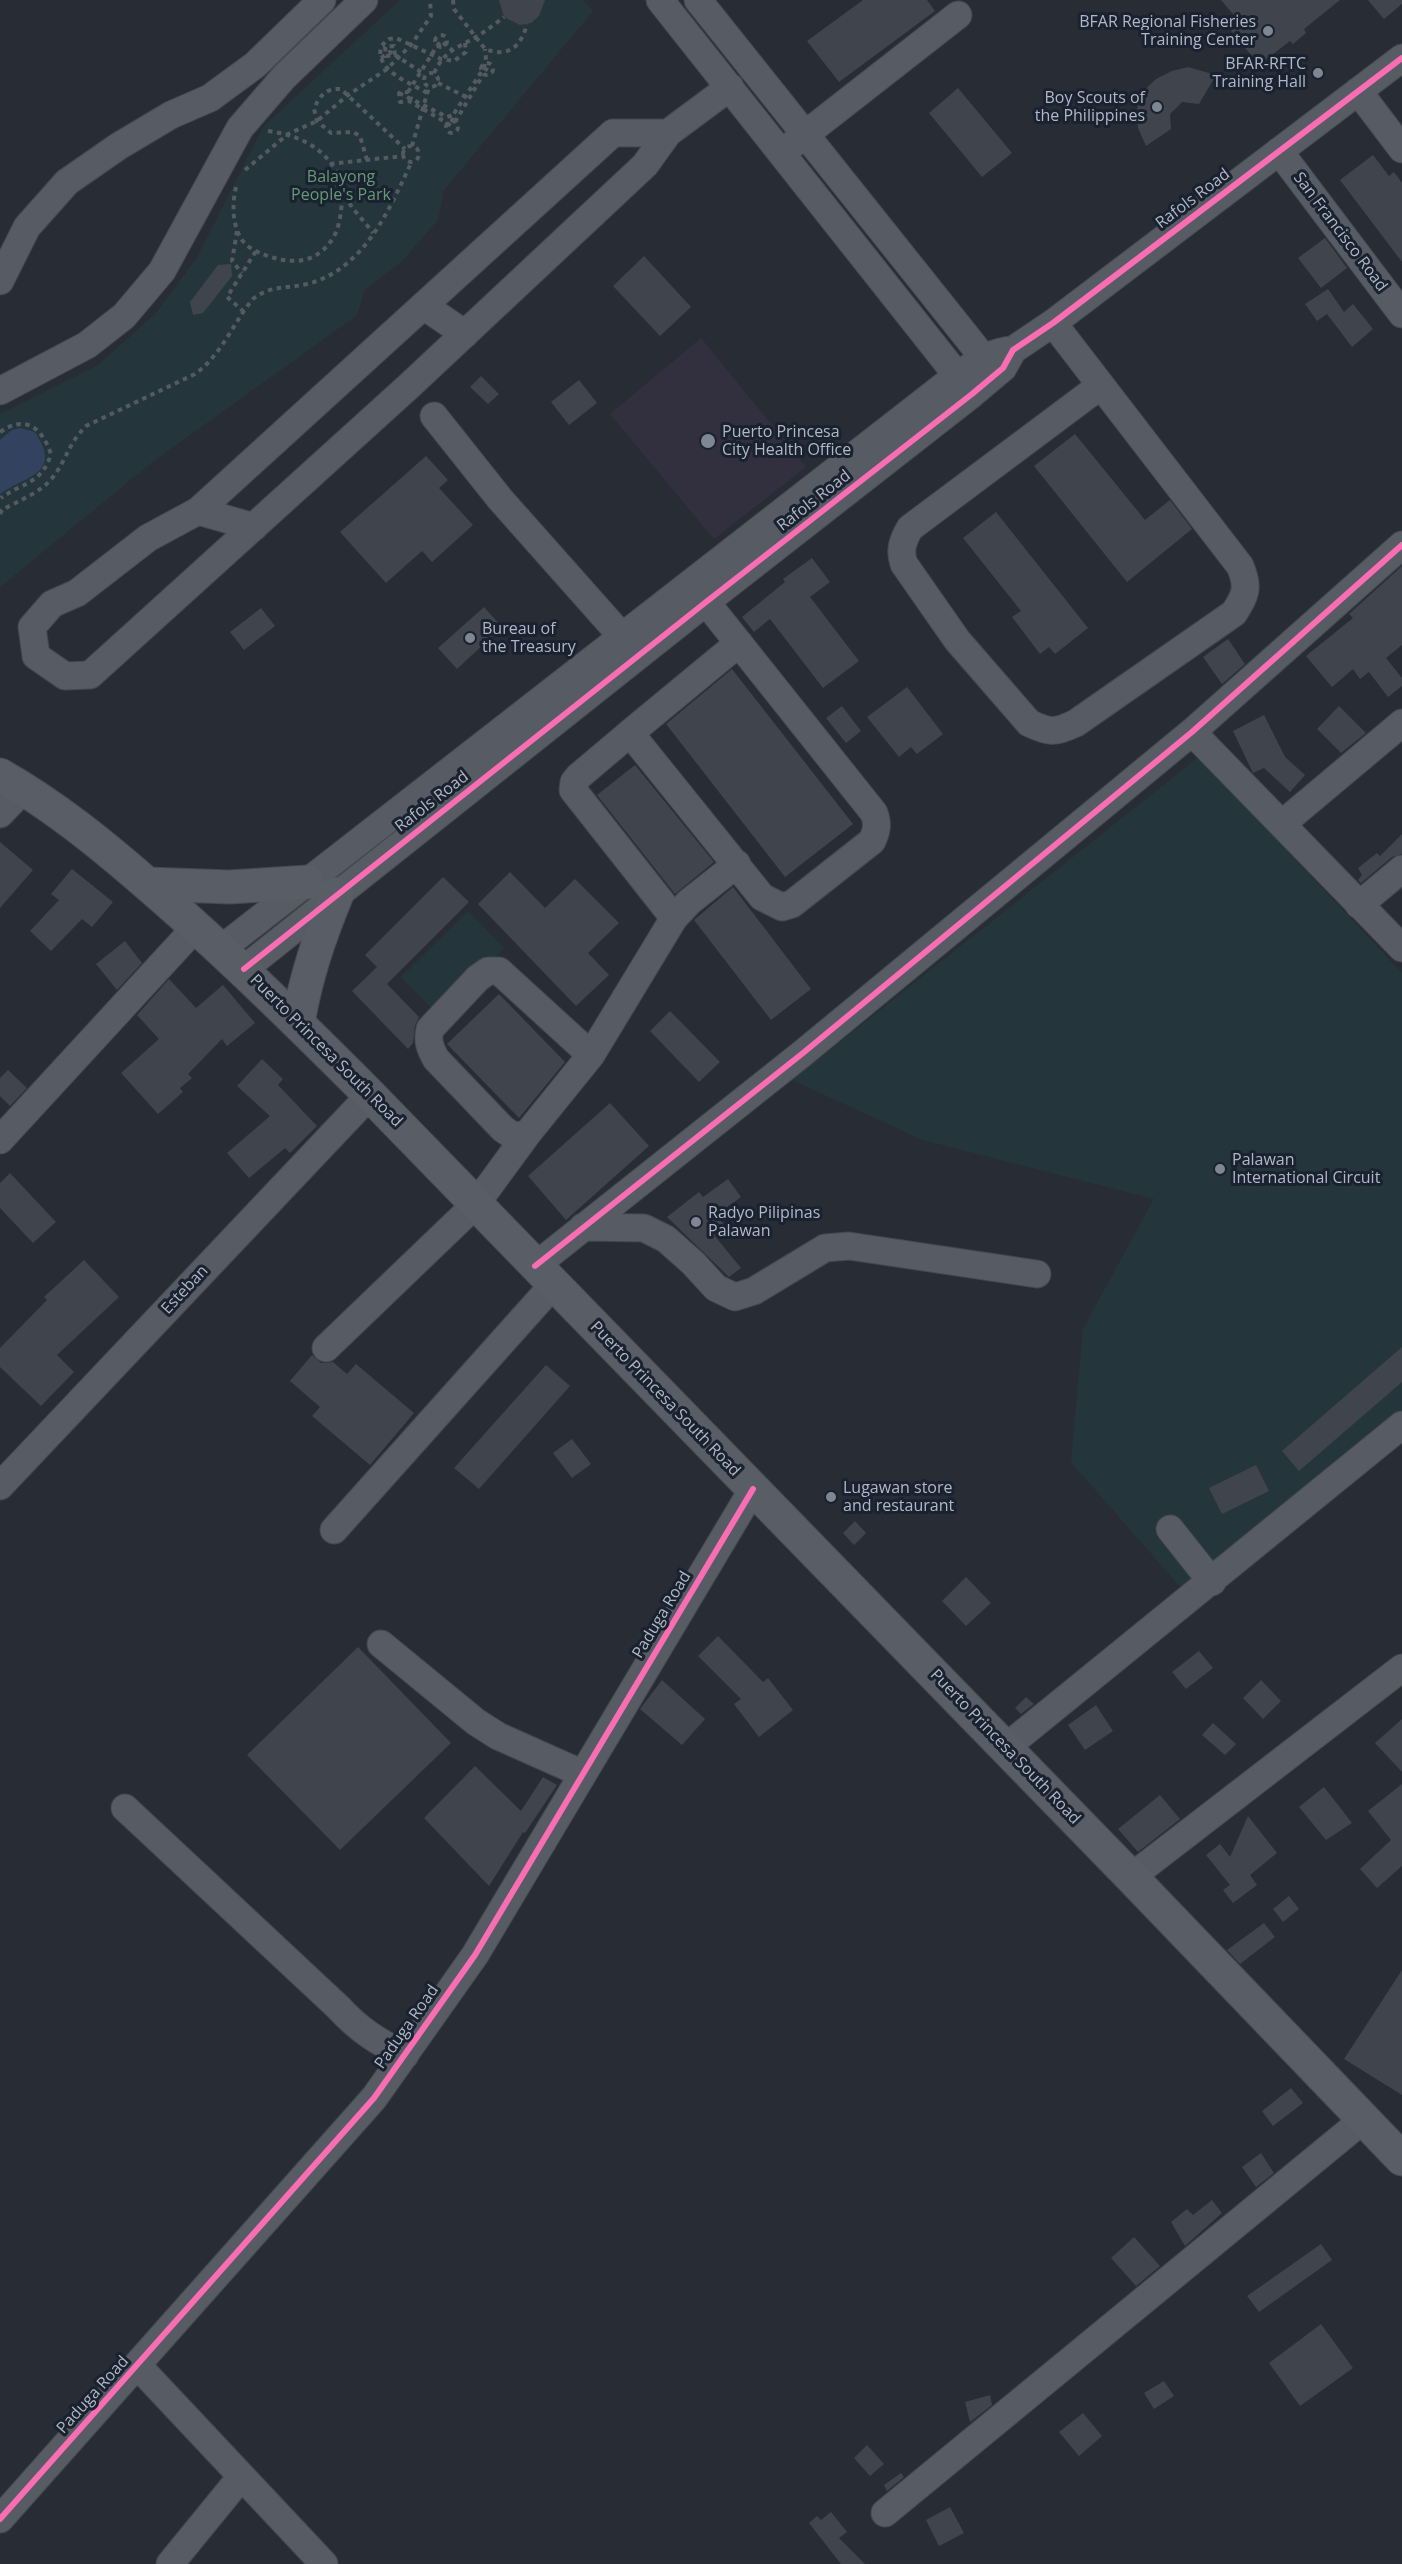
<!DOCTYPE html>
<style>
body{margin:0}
canvas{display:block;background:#272c35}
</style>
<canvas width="1402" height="2564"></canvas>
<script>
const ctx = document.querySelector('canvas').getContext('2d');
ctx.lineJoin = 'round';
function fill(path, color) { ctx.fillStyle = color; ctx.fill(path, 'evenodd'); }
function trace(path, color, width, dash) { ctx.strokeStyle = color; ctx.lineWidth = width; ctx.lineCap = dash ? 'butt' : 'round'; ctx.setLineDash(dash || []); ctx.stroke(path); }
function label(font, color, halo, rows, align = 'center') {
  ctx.font = font + ' "Open Sans",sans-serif'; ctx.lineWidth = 6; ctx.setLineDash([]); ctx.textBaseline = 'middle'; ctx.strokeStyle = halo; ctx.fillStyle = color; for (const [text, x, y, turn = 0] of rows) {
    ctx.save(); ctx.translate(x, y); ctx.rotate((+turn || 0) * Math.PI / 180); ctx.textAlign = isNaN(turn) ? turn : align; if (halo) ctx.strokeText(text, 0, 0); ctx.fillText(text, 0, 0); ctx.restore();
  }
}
fill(new Path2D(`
 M 701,338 L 806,467 L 714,539 L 610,414 Z`), '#32303e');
fill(new Path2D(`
 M 400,0 L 582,0 L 593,11 L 444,190 L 438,220 L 401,262 L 365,289 L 357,315 L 151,463 L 0,587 L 0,414 L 98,365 L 155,314 L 196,259 L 264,126 Z
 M 1199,757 L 1402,973 L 1402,1421 L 1183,1590 L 1071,1462 L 1083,1329 L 1154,1199 L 923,1140 L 792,1080 Z
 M 468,911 L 504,948 L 437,1014 L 401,977 Z`), '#24363b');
fill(new Path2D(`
 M 20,428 L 35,432 C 62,474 29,474 0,494 L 0,440 L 12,430 Z`), '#33435f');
fill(new Path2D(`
 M 499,0 L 545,0 L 539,16 L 531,23 L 520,25 L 504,17 Z
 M 863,0 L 927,0 L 935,11 L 839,82 L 807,41 Z
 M 1221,0 L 1340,0 L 1304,29 L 1306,33 L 1293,44 L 1290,41 L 1259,65 L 1230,29 L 1239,21 Z
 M 1368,0 L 1402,0 L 1402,4 L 1384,19 Z
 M 1188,67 L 1216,75 L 1199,104 L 1182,102 L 1170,114 L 1171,129 L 1146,146 L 1138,128 L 1137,111 L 1140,94 L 1156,79 L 1172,71 Z
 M 958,88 L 1012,153 L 982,177 L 929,113 Z
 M 1373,155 L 1389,176 L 1394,172 L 1402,183 L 1402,262 L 1340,180 Z
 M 1325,238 L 1347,268 L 1321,288 L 1298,258 Z
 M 644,256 L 691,307 L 660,336 L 613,286 Z
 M 231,264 L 232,276 L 203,313 L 193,315 L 190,302 L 218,265 Z
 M 1328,289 L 1344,312 L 1353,304 L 1373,329 L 1352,347 L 1327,314 L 1317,321 L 1305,304 Z
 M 481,376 L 499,394 L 488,404 L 470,387 Z
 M 579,380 L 597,403 L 569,425 L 551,402 Z
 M 1075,434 L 1145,520 L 1170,500 L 1192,529 L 1127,582 L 1034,466 Z
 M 426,456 L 448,480 L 439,488 L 473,525 L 432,562 L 422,551 L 386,583 L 340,532 Z
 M 996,512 L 1088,628 L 1055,654 L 1049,647 L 1040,654 L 1012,617 L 1021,611 L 963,538 Z
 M 812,558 L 830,582 L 810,597 L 859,661 L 823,688 L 770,619 L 754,632 L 742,617 L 785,582 L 783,579 Z
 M 1402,566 L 1402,645 L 1386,658 L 1402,678 L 1402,686 L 1388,697 L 1369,672 L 1360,679 L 1353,669 L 1332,687 L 1306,656 L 1353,618 L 1349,614 Z
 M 484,607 L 502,627 L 457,669 L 438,648 Z
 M 261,608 L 275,626 L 244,650 L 230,632 Z
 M 1228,639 L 1245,664 L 1222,684 L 1203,657 Z
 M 732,669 L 853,824 L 785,877 L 666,724 Z
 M 907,687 L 943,734 L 917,754 L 911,747 L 899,757 L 867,717 Z
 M 842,706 L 861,731 L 846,743 L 826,718 Z
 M 1339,706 L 1366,733 L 1341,753 L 1317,729 Z
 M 1264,715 L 1285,757 L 1305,775 L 1290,792 L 1264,768 L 1253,773 L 1233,731 Z
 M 635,765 L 714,862 L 675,894 L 597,795 Z
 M 1402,834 L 1402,854 L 1392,857 L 1361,883 L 1358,880 L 1362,875 L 1358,868 L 1377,853 L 1380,856 Z
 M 0,842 L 33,870 L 0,908 Z
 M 72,869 L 113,902 L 92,927 L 82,919 L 51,951 L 30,931 L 59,900 L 51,894 Z
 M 510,872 L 545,908 L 575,879 L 619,923 L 588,953 L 609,975 L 576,1006 L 478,904 Z
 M 443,877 L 469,902 L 387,984 L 419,1017 L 415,1026 L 413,1043 L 408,1049 L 352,991 L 377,967 L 365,955 Z
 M 733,887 L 811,989 L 771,1020 L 694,920 Z
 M 125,941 L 142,963 L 117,990 L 96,964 Z
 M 169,979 L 196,1008 L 223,985 L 255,1023 L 227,1046 L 222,1039 L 188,1074 L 192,1078 L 180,1088 L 183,1092 L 158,1114 L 121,1073 L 159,1039 L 137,1015 Z
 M 499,994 L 565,1062 L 519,1118 L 447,1044 Z
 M 670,1011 L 720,1062 L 699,1082 L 650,1031 Z
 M 262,1059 L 283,1079 L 278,1085 L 317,1126 L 290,1153 L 285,1148 L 249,1178 L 227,1153 L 270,1116 L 237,1086 Z
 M 8,1070 L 27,1088 L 10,1106 L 0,1096 L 0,1078 Z
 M 610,1103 L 649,1146 L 566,1220 L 528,1176 Z
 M 10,1173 L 56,1222 L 33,1243 L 0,1208 L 0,1183 Z
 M 728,1179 L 741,1197 L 716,1215 L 725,1226 L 714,1235 L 741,1268 L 729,1277 L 667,1217 L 699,1192 L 703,1197 Z
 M 84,1260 L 119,1297 L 57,1355 L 74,1372 L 41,1406 L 0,1367 L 0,1348 L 47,1300 L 44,1297 Z
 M 1402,1347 L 1402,1382 L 1299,1471 L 1282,1451 Z
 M 312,1355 L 321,1363 L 333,1362 L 347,1374 L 356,1364 L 414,1413 L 370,1465 L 312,1416 L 320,1407 L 290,1381 Z
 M 546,1365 L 570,1386 L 479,1489 L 454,1468 Z
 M 572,1439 L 591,1464 L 572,1478 L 553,1453 Z
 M 1256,1465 L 1269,1491 L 1222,1514 L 1209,1488 Z
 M 855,1521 L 866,1533 L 854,1545 L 843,1533 Z
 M 966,1577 L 991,1603 L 966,1626 L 942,1601 Z
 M 718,1636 L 763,1682 L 768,1678 L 793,1710 L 759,1737 L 734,1704 L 741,1699 L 698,1656 Z
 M 358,1647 L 451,1743 L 340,1850 L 247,1755 Z
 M 1199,1651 L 1213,1668 L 1186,1689 L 1172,1672 Z
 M 662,1680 L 705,1719 L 682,1745 L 640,1709 Z
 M 1261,1680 L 1281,1701 L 1263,1719 L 1243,1698 Z
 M 1026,1697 L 1034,1704 L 1021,1714 L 1015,1708 Z
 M 1096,1705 L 1113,1731 L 1085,1750 L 1068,1725 Z
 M 1402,1719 L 1402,1772 L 1375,1743 Z
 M 1213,1723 L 1236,1744 L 1225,1755 L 1202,1735 Z
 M 475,1766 L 521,1811 L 543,1777 L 557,1785 L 525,1833 L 523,1832 L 489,1886 L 424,1818 Z
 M 1402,1784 L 1402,1866 L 1377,1888 L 1360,1869 L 1391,1840 L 1368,1811 Z
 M 1324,1787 L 1352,1823 L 1326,1840 L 1299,1807 Z
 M 1160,1795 L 1180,1819 L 1138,1852 L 1118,1829 Z
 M 1248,1816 L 1277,1853 L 1250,1875 L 1257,1885 L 1233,1903 L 1223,1890 L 1230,1885 L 1206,1855 L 1220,1844 L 1230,1857 Z
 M 1289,1896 L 1299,1909 L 1283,1922 L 1273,1909 Z
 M 1264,1923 L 1275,1937 L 1240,1964 L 1227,1950 Z
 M 1402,1970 L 1402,2095 L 1344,2059 Z
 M 1291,2088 L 1303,2103 L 1273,2126 L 1262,2111 Z
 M 1261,2153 L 1274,2173 L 1256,2187 L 1242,2167 Z
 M 1212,2200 L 1222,2213 L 1185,2246 L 1171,2222 L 1187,2209 L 1193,2215 Z
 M 1134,2237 L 1160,2266 L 1136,2286 L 1111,2258 Z
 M 1321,2244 L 1332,2260 L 1259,2312 L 1247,2296 Z
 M 1321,2324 L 1353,2368 L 1300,2406 L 1269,2363 Z
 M 1164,2381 L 1174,2396 L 1154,2409 L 1144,2393 Z
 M 990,2395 L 992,2405 L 970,2422 L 965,2402 Z
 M 1083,2413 L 1102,2436 L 1079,2456 L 1059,2432 Z
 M 867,2445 L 884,2464 L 870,2476 L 854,2458 Z
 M 901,2473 L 904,2477 L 887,2491 L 884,2485 Z
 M 950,2507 L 964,2533 L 939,2546 L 926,2520 Z
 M 831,2512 L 847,2532 L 839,2538 L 865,2564 L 841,2564 L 809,2523 L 817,2516 L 821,2520 Z`), '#40444c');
const minor = new Path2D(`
 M 660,0 L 968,389
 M 698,0 L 994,371
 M 1358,91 L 1402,149
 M 668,133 L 613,133 L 198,511 L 148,538 L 77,593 L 52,604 L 32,627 L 36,656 L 65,676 L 90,675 L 409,386 L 645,165 L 668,133 L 730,87
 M 793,144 L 958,15
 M 1279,151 L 1402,314
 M 0,281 L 27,227 L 67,182 L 119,146 L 171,115 L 210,98 L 255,65 L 322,0
 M 424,306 L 465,334
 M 1053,323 L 1240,566 C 1249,587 1246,595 1234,613 L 1076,723 C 1055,733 1050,733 1029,723 L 957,640 L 904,564 C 899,550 903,540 910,528 L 1100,386
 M 0,391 L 87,345 L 124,316 L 162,271 L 240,128 L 284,77 L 364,0
 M 434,416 L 500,499 L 634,650
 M 198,511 L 254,527
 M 706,602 L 874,813 C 878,824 877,830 872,841 L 792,904 L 782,907 L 762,897 L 630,733 L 739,643
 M 1192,732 L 1402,948
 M 630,733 L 579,776 L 574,782 L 573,790 L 674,918
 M 0,814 L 24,789
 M 1283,823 L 1402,723
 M 1359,905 L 1402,869
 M 221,949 L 958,375 C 976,363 991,351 1013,350
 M 244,969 L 706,602 L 972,394 L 1003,368 L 1013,350 L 1053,323 L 1402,58
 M 591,1055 L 499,971 L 488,971 L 478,978 L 430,1029 C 427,1041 430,1048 436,1059 L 503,1129 L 515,1137 L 528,1133 L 591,1055 L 674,918 L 689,902 L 737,864
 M 0,1140 L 197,926
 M 583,1227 L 644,1228 L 666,1239 L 693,1263 L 716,1288 L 735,1297 L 754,1291 L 825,1248 L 849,1246 L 1037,1274
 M 535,1266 L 803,1053 L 1192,732 L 1402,545
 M 326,1348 L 476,1204 L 528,1133
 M 0,1486 L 370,1095
 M 1170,1529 L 1212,1582
 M 334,1530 L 554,1284
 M 381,1644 L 476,1722 L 498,1736 L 583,1774
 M 1005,1748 L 1402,1425
 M 125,1808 L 339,2008 C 359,2030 378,2042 405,2055
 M 1131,1877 L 1402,1668
 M 138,2366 L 324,2564
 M 885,2513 L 1364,2119
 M 0,2519 L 374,2098 L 475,1955 L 753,1489
 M 170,2564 L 241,2477`);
const major = new Path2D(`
 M 0,775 C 53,805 100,843 146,883 C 224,950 297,1022 370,1095 L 1131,1877 L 1402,2159
 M 147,884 L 230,887 L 308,882
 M 298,1023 C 306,976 319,938 337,894`);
trace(minor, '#43474e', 29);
trace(major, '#444952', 35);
trace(new Path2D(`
 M 453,0 L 454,9 L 485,49 C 508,58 521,47 527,24
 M 437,46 L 441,41 L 452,50
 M 381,58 L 390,52 L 395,55
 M 484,68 L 492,73
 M 434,73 C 445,50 456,49 476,37 C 486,31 495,24 504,17
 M424 80a7 7 0 1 1 14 0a7 7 0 1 1-14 0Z
 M 438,83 L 466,97
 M 399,93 L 447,117 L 453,115
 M 427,93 C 409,82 375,71 381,46 L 389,39 L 396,38 L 441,59 L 454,61 L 466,52 L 465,43
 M 455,122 L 483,75
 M 447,123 L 451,126 L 453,115 L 484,68 L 486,60 L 485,49
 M 268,131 C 297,135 323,146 337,173 C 340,179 340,185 343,191 C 348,206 364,220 373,233
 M403 154a8 8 0 1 1 16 0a8 8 0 1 1-16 0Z
 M 412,146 L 429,87
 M 367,160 L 360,136 L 353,132 L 331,133 L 317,121 L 314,109 C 319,96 326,88 341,89 L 405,149
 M 330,164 L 403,156
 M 245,170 L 288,134 L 317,121 L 348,95 L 387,69 L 411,45 L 431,16 L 430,0
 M 236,187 C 232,204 232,225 242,240 C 248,248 257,252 265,255 C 290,264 314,265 331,241 C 341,228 341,208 343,192
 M 237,231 L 232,261 L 242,273
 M 244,312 L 227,297 L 256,251
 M 0,432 C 26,414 42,428 51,454 C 42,484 23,482 1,498
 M 0,514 L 2,510 C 18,501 42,492 53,477 C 67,459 68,444 86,426 L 195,374 C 215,360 227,337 240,317 C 244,311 249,303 254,298 C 272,285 287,289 307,284 C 363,270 389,211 411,163`), '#545a61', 4, [4.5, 4.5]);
trace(minor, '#575b63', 27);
trace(major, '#595d65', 33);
trace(new Path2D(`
 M435 41a6 6 0 1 1 12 0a6 6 0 1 1-12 0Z
 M 395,55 L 394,46 L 385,47 L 386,56 L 395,55 L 421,72
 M481 69a6 6 0 1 1 12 0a6 6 0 1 1-12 0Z
 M 408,92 L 437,46
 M 409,101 L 411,98 L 408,92 L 399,93 L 400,102 L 409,101 L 447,123
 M446 127a6 6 0 1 1 12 0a6 6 0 1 1-12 0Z`), '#545a61', 4, [4.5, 4.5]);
trace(new Path2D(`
 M 244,969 L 706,602 L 972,394 L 1003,368 L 1013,350 L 1053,323 L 1402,58
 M 535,1266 L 803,1053 L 1192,732 L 1402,545
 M 0,2519 L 374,2098 L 475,1955 L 753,1489`), '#f96db3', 6);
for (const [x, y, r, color] of [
 [1268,31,6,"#808794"],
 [1318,73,6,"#808794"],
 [1157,107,6,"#808794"],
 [708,441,8,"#808794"],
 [470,638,6,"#808794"],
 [1220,1169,6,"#808794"],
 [696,1222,6,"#808794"],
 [831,1497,6,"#808794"]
]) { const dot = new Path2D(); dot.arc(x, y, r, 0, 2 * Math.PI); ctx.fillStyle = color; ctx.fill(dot); trace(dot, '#1a2230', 2); }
label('16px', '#b0b8c7', '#1a2230', [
 ["BFAR Regional Fisheries",1256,22,"right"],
 ["Training Center",1256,40,"right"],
 ["BFAR-RFTC",1306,64,"right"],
 ["Training Hall",1306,82,"right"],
 ["Boy Scouts of",1145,98,"right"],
 ["the Philippines",1145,116,"right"],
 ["Puerto Princesa",722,432],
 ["City Health Office",722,450],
 ["Bureau of",482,629],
 ["the Treasury",482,647],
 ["Palawan",1232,1160],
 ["International Circuit",1232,1178],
 ["Radyo Pilipinas",708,1213],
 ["Palawan",708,1231],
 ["Lugawan store",843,1488],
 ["and restaurant",843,1506]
], 'left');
label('16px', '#669975', '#1a2230', [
 ["Balayong",341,177],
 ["People's Park",341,195]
]);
label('16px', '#b0b8c7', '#1a2230', [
 ["Rafols Road",1193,199,-37],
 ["San Francisco Road",1340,232,53],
 ["Rafols Road",814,501,-38],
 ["Rafols Road",432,802,-38],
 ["Puerto Princesa South Road",326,1051,45],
 ["Esteban",185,1290,-47],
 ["Puerto Princesa South Road",665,1399,46],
 ["Paduga Road",662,1615,-59],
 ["Puerto Princesa South Road",1005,1747,46],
 ["Paduga Road",407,2027,-55],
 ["Paduga Road",93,2395,-48]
]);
</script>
